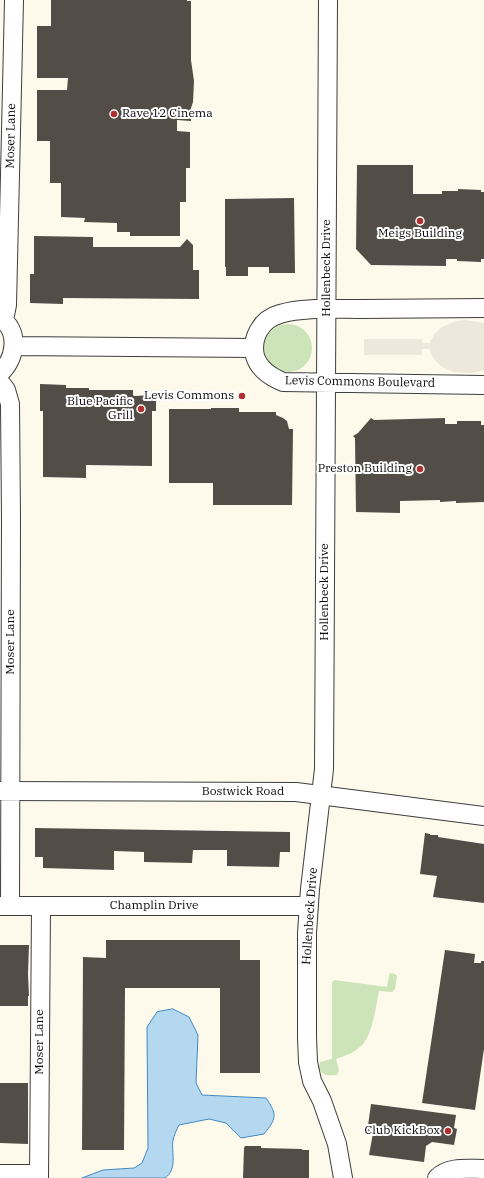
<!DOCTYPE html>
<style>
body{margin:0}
canvas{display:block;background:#fdfaeb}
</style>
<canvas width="484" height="1178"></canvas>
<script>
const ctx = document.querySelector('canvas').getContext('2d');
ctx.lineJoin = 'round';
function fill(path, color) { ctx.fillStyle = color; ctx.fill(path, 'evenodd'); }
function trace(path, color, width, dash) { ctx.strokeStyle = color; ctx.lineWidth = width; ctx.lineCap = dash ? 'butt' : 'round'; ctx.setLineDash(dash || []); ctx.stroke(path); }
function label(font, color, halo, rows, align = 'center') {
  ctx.font = font + ' "IBM Plex Serif",serif'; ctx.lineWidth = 4; ctx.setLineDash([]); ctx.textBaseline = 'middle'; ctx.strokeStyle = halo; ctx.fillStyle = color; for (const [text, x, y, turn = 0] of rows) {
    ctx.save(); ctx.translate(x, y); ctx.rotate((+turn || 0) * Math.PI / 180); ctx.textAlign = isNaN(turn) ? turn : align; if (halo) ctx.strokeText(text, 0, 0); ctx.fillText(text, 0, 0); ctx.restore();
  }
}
fill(new Path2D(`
 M264 348a24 24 0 1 1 48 0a24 24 0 1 1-48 0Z
 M 390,973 L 395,974 L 397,976 L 395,989 L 392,992 L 379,991 C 376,1006 373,1032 363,1044 C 356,1052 345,1056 336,1059 L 339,1070 L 337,1075 C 329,1076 322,1076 319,1068 L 320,1062 L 332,1059 L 332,982 L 334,980 L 387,987 L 389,976 Z`), '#cde4b8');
fill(new Path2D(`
 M 465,320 L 484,323 L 484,370 L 473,373 L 453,372 L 442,367 L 433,358 L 430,349 L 422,349 L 422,355 L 364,355 L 364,339 L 422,339 L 422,343 L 430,343 L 434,334 L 442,327 L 456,321 Z`), '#ece8db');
const water = new Path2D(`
 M 173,1009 L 189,1017 L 198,1035 L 196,1083 L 202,1095 L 266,1098 C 278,1115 276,1119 264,1134 L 241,1138 L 226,1123 L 209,1119 L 179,1125 C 177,1129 174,1135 173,1140 C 171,1152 178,1169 165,1178 L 82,1178 L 103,1170 L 134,1168 L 142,1163 L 148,1148 L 147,1027 L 157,1012 Z`);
fill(water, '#b4d8f0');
trace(water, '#4189c1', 1);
fill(new Path2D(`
 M 51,0 L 187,0 L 187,1 L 191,1 L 191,60 L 194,81 L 193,102 L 191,108 L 191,121 L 177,120 L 177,131 L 190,132 L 190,168 L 186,168 L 186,202 L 180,202 L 180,236 L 130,236 L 130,232 L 117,232 L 117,223 L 84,222 L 85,218 L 61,217 L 61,183 L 50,183 L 50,141 L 37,141 L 37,90 L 67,90 L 68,78 L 37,78 L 37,26 L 51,26 Z
 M 357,165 L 413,165 L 413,194 L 442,194 L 442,191 L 458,191 L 458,189 L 481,190 L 481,192 L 484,192 L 484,259 L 481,259 L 481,262 L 457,261 L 457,259 L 446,259 L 446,266 L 371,265 L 356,249 Z
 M 294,198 L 295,273 L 269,273 L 269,267 L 248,267 L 248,276 L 226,276 L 226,267 L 225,267 L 225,199 Z
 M 34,236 L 93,237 L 93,247 L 180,247 L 187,239 L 193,245 L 193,270 L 199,270 L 199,299 L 63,298 L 63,304 L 30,303 L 30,274 L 34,274 Z
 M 40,384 L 66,385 L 66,388 L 89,388 L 89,390 L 133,390 L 133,395 L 134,396 L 156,395 L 156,411 L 152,411 L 152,466 L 86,465 L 86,478 L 43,477 L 43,411 L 40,411 Z
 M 211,408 L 239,408 L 239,412 L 276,412 L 276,415 L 283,418 L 287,421 L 289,429 L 293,429 L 292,505 L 213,505 L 213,483 L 169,483 L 169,409 L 211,409 Z
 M 371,418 L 374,420 L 445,418 L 445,424 L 457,424 L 457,421 L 481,421 L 481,425 L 484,425 L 484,502 L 456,503 L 456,501 L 440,502 L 440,500 L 400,501 L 400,513 L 356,512 L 355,438 L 353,436 L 358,433 Z
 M 35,828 L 290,832 L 290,852 L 280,852 L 279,867 L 227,866 L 227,850 L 193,850 L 192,863 L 144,862 L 144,852 L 114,851 L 114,870 L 43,868 L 43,857 L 35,857 Z
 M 425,833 L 430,834 L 430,835 L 438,835 L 438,837 L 484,844 L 484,903 L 433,897 L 437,876 L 420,874 Z
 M 106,940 L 240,940 L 240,960 L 260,960 L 260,1073 L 220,1073 L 220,988 L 125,988 L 124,1150 L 82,1150 L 83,957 L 106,958 Z
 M 0,945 L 29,945 L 28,974 L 29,996 L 28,996 L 28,1006 L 0,1006 Z
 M 445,950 L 475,954 L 474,963 L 481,963 L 481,961 L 484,961 L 484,1049 L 475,1110 L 422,1103 Z
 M 0,1083 L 28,1083 L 28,1144 L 0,1143 Z
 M 371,1104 L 456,1115 L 454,1128 L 457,1129 L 454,1145 L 432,1142 L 426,1146 L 424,1162 L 369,1155 L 373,1133 L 367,1133 Z
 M 245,1146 L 261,1146 L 261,1148 L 302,1149 L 302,1150 L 309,1150 L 309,1178 L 243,1178 L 244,1148 Z`), '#534d48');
const street = new Path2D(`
 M 328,0 L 324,769 L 310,889 L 307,933 L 307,1037 L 308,1062 L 312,1081 L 322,1101 L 337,1144 L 343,1178
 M 484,308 C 442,308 401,309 359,309 C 335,309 302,307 280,314 C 261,319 251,338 255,356 C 259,370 271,377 283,382 L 484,385
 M 0,318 C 20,330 16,359 0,373
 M 4,320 L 7,305 L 14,0
 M 14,346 L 253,348
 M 0,382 L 6,390 L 10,404 L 11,518 L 10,906
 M 0,791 L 296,792 L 484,816
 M 0,906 L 309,906
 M 0,1174 L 39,1174
 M 39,1178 L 41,906
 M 437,1178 C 449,1166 468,1169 484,1169`);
trace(street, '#3e3e3e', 20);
trace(street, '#fff', 18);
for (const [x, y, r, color] of [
 [114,114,4,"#af3031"],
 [420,221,4,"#af3031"],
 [242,396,4,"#af3031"],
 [141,409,4,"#af3031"],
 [420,469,4,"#af3031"],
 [448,1131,4,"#af3031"]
]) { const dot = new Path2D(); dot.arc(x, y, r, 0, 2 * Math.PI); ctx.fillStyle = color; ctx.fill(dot); trace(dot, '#fff', 1.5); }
label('12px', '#0b0b0b', '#fff', [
 ["Rave 12 Cinema",122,114,"left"],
 ["Meigs Building",420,234,"center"],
 ["Levis Commons",234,396],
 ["Blue Pacific",133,402],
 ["Grill",133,416],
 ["Preston Building",412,469],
 ["Club KickBox",440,1131]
], 'right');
label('12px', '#0b0b0b', '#fff', [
 ["Moser Lane",11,136,-89],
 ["Hollenbeck Drive",327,268,-90],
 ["Levis Commons Boulevard",360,382,1],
 ["Hollenbeck Drive",325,592,-90],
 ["Moser Lane",11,642,-90],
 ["Bostwick Road",243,792],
 ["Champlin Drive",154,906],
 ["Hollenbeck Drive",310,916,-86],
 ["Moser Lane",40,1042,-90]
]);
</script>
